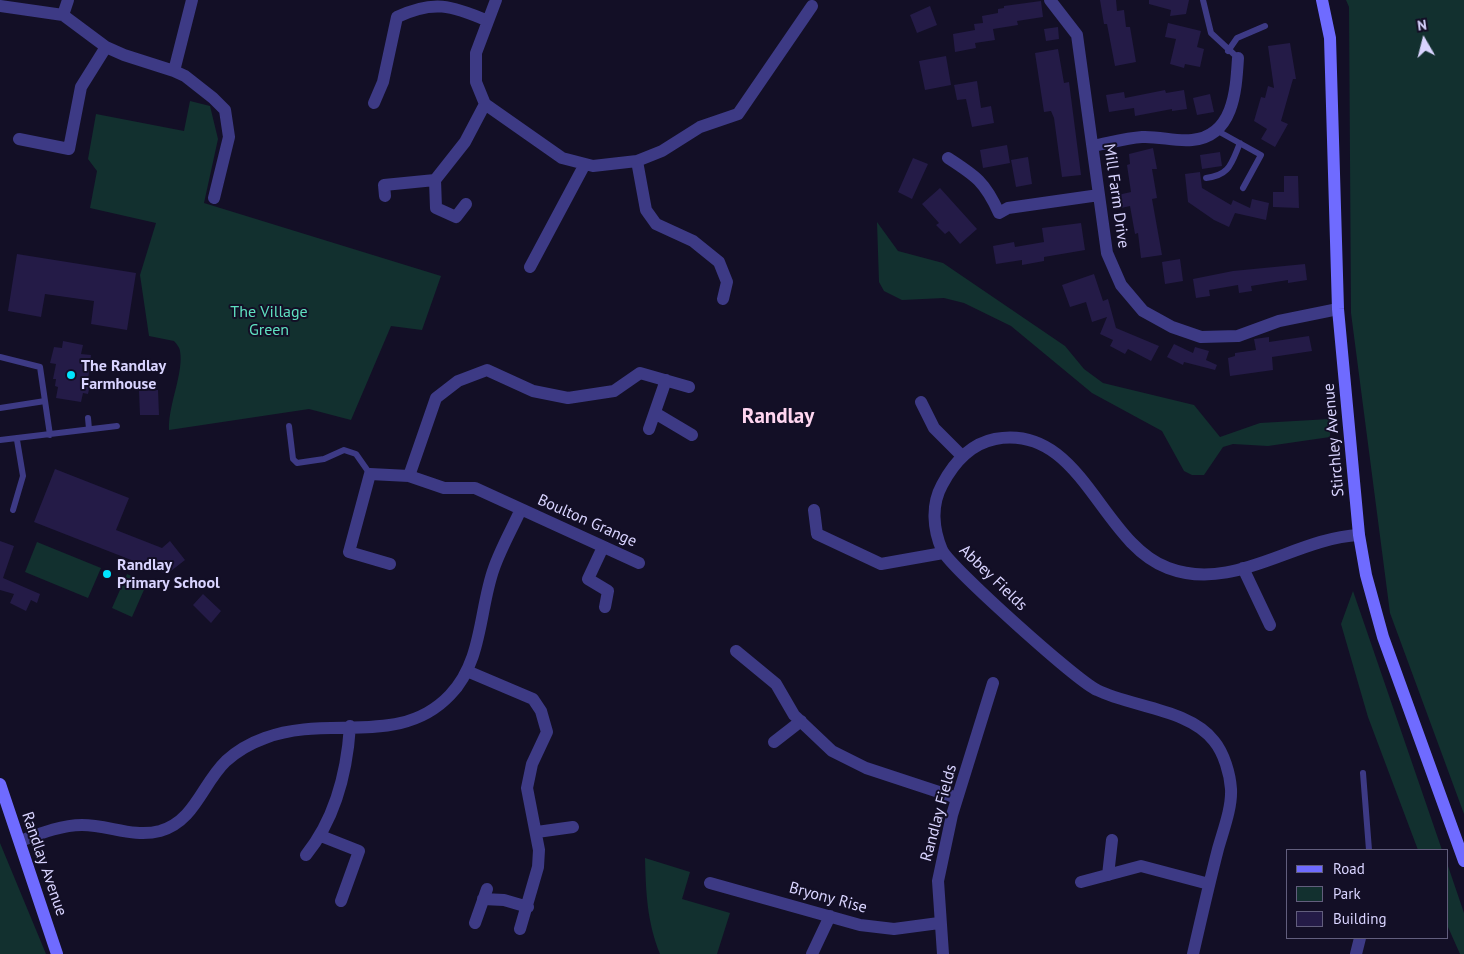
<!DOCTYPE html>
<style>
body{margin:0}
#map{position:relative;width:1464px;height:954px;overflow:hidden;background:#130f26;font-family:"PT Sans",sans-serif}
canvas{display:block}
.legend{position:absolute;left:1286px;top:849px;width:162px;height:90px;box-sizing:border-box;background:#130f26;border:1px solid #625e7d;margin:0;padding:6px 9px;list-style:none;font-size:15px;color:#d9d4ff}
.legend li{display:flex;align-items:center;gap:10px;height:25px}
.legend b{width:25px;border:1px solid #625e7d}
.north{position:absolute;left:1399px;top:15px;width:50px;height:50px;-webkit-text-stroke:4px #130f26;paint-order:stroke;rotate:352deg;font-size:14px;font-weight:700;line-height:20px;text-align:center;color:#d9d4ff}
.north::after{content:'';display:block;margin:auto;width:18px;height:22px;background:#d9d4ff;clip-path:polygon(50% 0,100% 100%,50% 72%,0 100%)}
</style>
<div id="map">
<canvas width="1464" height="954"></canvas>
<ul class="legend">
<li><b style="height:6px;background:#6f6bff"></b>Road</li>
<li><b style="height:14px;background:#12302f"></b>Park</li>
<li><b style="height:14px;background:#241b47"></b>Building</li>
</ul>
<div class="north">N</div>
</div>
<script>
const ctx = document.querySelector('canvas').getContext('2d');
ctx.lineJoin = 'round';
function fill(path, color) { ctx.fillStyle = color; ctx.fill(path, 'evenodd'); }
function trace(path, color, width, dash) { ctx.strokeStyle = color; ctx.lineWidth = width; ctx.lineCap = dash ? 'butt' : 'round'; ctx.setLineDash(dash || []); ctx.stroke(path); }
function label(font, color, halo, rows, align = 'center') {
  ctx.font = font + ' "PT Sans",sans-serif'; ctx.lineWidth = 4; ctx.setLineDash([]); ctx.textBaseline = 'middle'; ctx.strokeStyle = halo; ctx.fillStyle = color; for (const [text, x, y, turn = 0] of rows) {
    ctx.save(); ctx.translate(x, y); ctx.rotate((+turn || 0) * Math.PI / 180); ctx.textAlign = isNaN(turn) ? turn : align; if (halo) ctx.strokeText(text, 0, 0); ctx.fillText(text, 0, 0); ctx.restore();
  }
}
fill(new Path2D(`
 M 1346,0 L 1464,0 L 1464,814 L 1390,613 L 1351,313 L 1349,7 Z
 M 190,101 L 210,106 L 218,139 L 204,203 L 441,276 L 422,330 L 391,326 L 351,420 L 309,409 L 169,430 C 168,405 184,373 180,351 C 180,348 176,343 174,341 L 149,336 L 140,275 L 156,223 L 90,208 L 97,171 L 88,159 L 96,114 L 184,131 Z
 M 877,222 L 898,251 L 943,263 L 1065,346 L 1084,369 L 1103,383 L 1194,405 L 1220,437 L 1260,423 L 1330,419 L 1330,437 L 1268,446 L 1233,444 L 1223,447 L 1204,475 L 1192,475 L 1184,471 L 1162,431 L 1092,393 L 1011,326 L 964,303 L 944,298 L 902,300 L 884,291 L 879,282 Z
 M 37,542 L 101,568 L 88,598 L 25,572 Z
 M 127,574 L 147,583 L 132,617 L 112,608 Z
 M 1353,591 L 1442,850 L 1418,850 L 1368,717 L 1341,624 Z
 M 0,843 L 46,954 L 0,954 Z
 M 645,858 L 690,872 L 682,899 L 730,913 L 717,954 L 660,954 C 647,921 646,894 645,858 Z
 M 1448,866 L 1464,913 L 1464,954 L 1460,954 L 1448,927 Z`), '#12302f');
fill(new Path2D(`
 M 1100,0 L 1116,0 L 1117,11 L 1124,10 L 1126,27 L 1130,27 L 1136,62 L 1115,66 L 1107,24 L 1104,24 Z
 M 1149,0 L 1189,0 L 1186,14 L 1170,16 L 1171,10 L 1149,4 Z
 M 1041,1 L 1043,17 L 1017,21 L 1018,25 L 993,29 L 995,40 L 975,43 L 976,48 L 955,52 L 953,34 L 975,30 L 974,24 L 983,23 L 982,16 L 998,13 L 998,9 L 1004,8 L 1004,6 Z
 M 930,6 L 937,25 L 917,33 L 910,15 Z
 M 1168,23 L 1201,31 L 1197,47 L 1204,49 L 1200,67 L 1185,64 L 1184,68 L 1170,64 L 1176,39 L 1165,37 Z
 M 1058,27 L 1059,39 L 1046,41 L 1044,29 Z
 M 1290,43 L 1296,79 L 1293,79 L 1281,121 L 1288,124 L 1275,147 L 1261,139 L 1267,129 L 1254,121 L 1261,97 L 1265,98 L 1268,86 L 1274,88 L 1268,46 Z
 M 1058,49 L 1064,83 L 1069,82 L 1081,175 L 1062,177 L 1054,118 L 1051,111 L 1044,112 L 1035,53 Z
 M 946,56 L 951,85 L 925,90 L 919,61 Z
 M 977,81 L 981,108 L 991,106 L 994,123 L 972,127 L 966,99 L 957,100 L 954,85 Z
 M 1165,90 L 1166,93 L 1184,90 L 1187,109 L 1172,111 L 1172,109 L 1135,116 L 1134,108 L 1109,112 L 1106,95 L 1124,92 L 1125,98 Z
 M 1210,94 L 1214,112 L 1197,115 L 1193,98 Z
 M 1007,145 L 1010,163 L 983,168 L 980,150 Z
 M 1153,148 L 1157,169 L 1152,169 L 1157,198 L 1152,199 L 1162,255 L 1141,258 L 1138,233 L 1135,234 L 1130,206 L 1121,208 L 1118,195 L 1131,192 L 1127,165 L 1130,164 L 1129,154 Z
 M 1220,152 L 1222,166 L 1202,169 L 1200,155 Z
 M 1028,157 L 1032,184 L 1016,187 L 1011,160 Z
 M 913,158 L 928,164 L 912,199 L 898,192 Z
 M 1200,172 L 1202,188 L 1231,205 L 1233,200 L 1250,208 L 1252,199 L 1269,203 L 1266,220 L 1235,213 L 1229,227 L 1214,220 L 1188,202 L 1185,174 Z
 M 1284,176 L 1298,176 L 1299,208 L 1273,207 L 1273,192 L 1284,192 Z
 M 940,188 L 977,229 L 960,244 L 949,231 L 945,234 L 936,225 L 939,223 L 922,204 Z
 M 1081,223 L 1085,250 L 1044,257 L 1044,261 L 1022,265 L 1022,260 L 996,264 L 993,246 L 1014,242 L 1015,247 L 1044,242 L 1042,228 Z
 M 17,254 L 136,273 L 127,330 L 91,324 L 94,301 L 45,294 L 41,317 L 8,311 Z
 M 1180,259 L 1183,281 L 1165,284 L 1162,262 Z
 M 1305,264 L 1307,280 L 1288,283 L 1288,280 L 1251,286 L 1252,291 L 1239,293 L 1238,285 L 1209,290 L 1210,296 L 1196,298 L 1193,279 L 1233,271 Z
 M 1094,274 L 1103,301 L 1108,299 L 1116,328 L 1159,346 L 1151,361 L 1128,349 L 1125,354 L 1110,346 L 1113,340 L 1100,334 L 1107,317 L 1092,322 L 1086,302 L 1070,307 L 1062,285 Z
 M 1309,336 L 1312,351 L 1272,357 L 1273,370 L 1230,376 L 1228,358 L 1235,356 L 1235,353 L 1256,350 L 1254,339 L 1269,337 L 1269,342 Z
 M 63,341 L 83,345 L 81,354 L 91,355 L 88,380 L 91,380 L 88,394 L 83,393 L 81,402 L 56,398 L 58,387 L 55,386 L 56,379 L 53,379 L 56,364 L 50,363 L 54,347 L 62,348 Z
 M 1174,344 L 1193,353 L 1195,347 L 1209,351 L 1206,360 L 1217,365 L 1215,370 L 1184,362 L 1183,365 L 1167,357 Z
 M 158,390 L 159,415 L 140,415 L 139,391 Z
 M 55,469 L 129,498 L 116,530 L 162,548 L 170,541 L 185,560 L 167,574 L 34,522 Z
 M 0,541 L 14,546 L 3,578 L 40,594 L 37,603 L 31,600 L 26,611 L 10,603 L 14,594 L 0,590 Z
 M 203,594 L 221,611 L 211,623 L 193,605 Z`), '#241b47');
trace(new Path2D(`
 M 1203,0 L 1211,33 L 1238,58
 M 1228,51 L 1237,38 L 1265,26
 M 1216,130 L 1261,155 L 1243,188
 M 1206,178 C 1230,175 1231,164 1240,143
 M 0,357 L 40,367 L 50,435
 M 0,408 L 45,401
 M 88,418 L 89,429
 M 289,426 L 293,459 L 297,463 L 324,459 L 344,450 L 356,454 L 370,474
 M 0,440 L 117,426
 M 13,510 L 23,476 L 17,440
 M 1363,773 L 1369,850`), '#3d3a85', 6);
trace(new Path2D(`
 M 496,0 L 476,53 L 476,82 L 485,104 L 562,158 L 593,166 L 637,161 L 662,151 L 700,127 L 738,114 L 812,6
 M 1050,0 L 1077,35 L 1107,253 L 1121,285 L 1143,311 L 1172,327 L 1201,337 L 1238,336 L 1279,321 L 1338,309
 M 0,6 L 63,15 L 106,47 L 124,55 L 174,71 L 185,76 L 213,98 L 225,110 L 229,137 L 214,198
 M 63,15 L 68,0
 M 174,71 L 192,0
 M 374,103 L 383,82 L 397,17 C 433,0 451,5 488,21
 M 19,139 L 69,149 L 81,87 L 106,47
 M 1093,146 C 1109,143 1126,138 1142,137 C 1159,136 1176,142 1192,140 C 1234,136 1236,90 1238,58
 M 948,158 C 976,176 985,182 999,213 L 1008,208 L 1099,195
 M 637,161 L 646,210 L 656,224 L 693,241 L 719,262 L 727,282 L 723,299
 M 385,196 L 384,185 L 435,180
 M 466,204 L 456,217 L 436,208 L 435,180 L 465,142 L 485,104
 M 530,267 L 585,164
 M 921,402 L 934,428 L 961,455
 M 655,413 L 692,435
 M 649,429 L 666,380
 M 409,476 L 436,398 L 458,381 L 487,370 L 533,391 L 568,398 L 614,391 L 640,373 L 689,387
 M 814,510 L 817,534 L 881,564 L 943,553
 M 603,547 L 588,579 L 608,591 L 605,607
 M 390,564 L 349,552 L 370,474 L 409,476 L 444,488 L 475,488 L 639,563
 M 1243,568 L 1270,625
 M 736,651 L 776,684 L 794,715 L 832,751 L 866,768 L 957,798
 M 467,671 L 533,699 L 541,711 L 547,732 L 532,764 L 527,788 L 539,850 L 538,867 L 520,929
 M 774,742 L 801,721
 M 537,832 L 573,827
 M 321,836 L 359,851 L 341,901
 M 20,841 C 39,834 61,825 82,825 C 109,825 133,838 160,831 C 195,821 202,784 226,761 C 237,751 251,743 265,738 C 329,714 400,748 450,695 C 483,661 479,609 494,568 C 501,548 512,529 521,509
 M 306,855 C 335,819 347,772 350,726
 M 1108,875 L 1112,840
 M 1081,882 L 1141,866 L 1209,884
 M 710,883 L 860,925 L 894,929 L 939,923
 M 483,899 L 504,900 L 528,907
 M 475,923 L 487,889
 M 812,954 L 830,916
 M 943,954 L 938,881 L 952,815 L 993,683
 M 1193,954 C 1201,919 1209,884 1218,849 C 1223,831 1232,808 1231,789 C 1230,774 1224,753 1214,741 C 1190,709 1131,707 1097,690 C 1077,681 950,567 942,550 C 933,529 931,505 942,485 C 953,464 970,444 995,439 C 1082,423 1100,543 1168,568 C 1234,593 1294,538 1359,535
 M 1356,954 L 1360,938`), '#3d3a85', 12);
trace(new Path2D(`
 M 1322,0 L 1330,38 L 1338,309 L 1359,535 L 1366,575 L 1383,637 L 1464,861
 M 0,784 L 57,954`), '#6f6bff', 12);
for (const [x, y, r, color] of [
 [71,375,5,"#00e5ff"],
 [107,574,5,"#00e5ff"]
]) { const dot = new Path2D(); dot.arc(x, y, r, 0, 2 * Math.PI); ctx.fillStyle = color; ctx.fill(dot); trace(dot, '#130f26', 2); }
label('16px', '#d9d4ff', '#130f26', [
 ["Mill Farm Drive",1116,196,82],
 ["Stirchley Avenue",1334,440,-95],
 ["Boulton Grange",587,521,24],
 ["Abbey Fields",993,578,44],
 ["Randlay Fields",939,813,-75],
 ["Randlay Avenue",44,864,71],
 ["Bryony Rise",828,898,15]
]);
label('16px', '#5fe0c0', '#130f26', [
 ["The Village",269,312],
 ["Green",269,330]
]);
label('bold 16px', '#d9d4ff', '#130f26', [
 ["The Randlay",81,366],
 ["Farmhouse",81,384],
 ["Randlay",117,565],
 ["Primary School",117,583]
], 'left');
label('bold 21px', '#ffd6f0', '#130f26', [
 ["Randlay",778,417]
]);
</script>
